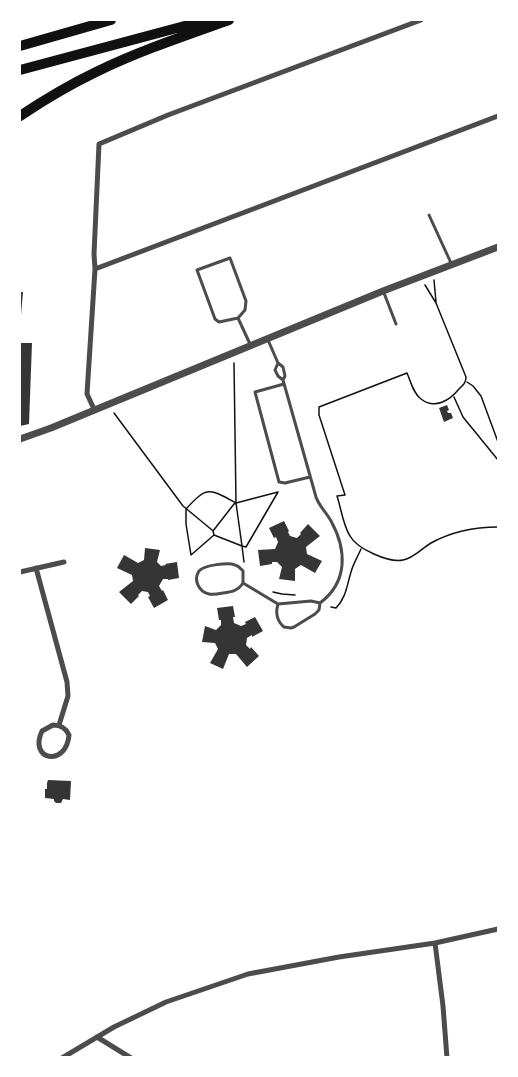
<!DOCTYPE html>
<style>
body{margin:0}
#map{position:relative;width:518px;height:1077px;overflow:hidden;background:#fff;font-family:Ubuntu,sans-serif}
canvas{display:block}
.frame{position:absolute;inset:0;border:21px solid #fff;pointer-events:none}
</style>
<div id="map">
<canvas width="518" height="1077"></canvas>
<div class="frame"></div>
</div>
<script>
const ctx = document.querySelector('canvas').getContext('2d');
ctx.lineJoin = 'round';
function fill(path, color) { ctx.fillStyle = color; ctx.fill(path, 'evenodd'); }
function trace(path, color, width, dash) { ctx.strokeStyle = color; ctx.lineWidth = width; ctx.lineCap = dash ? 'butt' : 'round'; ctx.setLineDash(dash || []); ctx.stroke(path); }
fill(new Path2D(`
 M 20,292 L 23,292 L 21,315 L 20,315 Z
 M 20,343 L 32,343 L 29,424 L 20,426 Z
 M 447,405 L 449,410 L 447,411 L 448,413 L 451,413 L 453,418 L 444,422 L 439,408 Z
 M 284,521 L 289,531 L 288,532 L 290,536 L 297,538 L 301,534 L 300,533 L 308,524 L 320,536 L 306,547 L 307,554 L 322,561 L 315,573 L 301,565 L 295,569 L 295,581 L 279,579 L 282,567 L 277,562 L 272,562 L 272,564 L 260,566 L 258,550 L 275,549 L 278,542 L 276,537 L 274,538 L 269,528 Z
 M 145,548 L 160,550 L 157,562 L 161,566 L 166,565 L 165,564 L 177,562 L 179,578 L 168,580 L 168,579 L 163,579 L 159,586 L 162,591 L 163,590 L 168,600 L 154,608 L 148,597 L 150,596 L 148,592 L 142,591 L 138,595 L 139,596 L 131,604 L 119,592 L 133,581 L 132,575 L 117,568 L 124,555 L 138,563 L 144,560 Z
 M 233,606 L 235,617 L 233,617 L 234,623 L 241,626 L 246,624 L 245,622 L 255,617 L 263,631 L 252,637 L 252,635 L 247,638 L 246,645 L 250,649 L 251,647 L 259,656 L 247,667 L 236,654 L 229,654 L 223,669 L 210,663 L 218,649 L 215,643 L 202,642 L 205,626 L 216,630 L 221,625 L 221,620 L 219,620 L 217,608 Z
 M 48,780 L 71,781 L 70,800 L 63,799 L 61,803 L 56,803 L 54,801 L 54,799 L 45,798 L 45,789 L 47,789 L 47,783 Z`), '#353535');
trace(new Path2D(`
 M 434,280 L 436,302
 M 425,285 L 436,303 L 466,377 C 466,383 463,385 459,389 C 450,400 435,410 421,399 C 413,393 411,382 407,373 L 319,407 L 319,415 L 345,495 L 337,496 C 341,508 343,525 350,536 C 357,549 389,563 403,560 C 414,558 421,549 431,543 C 451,532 475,527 498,527
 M 234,363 L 236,503 L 242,546 L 246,547 L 278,492 L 236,503 L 234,504 L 213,531 L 214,535 L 191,555 L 186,524 L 186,509 C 207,486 209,488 236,503
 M 467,382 L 473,386 L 481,396 L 498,442
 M 454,397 L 463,417 L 498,460
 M 114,413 L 183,506 L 212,530
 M 214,535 L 242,546 L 244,562
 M 273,592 L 282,594 L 295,595
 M 331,607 L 336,608 C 346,598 347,585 351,572 C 353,564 358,556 361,549`), '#111', 1.5);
trace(new Path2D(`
 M 429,215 L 451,263
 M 384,293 L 396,324
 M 238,318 L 245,310 L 246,301 L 230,258 L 197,270 L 215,319 L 219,322 L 238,318 L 250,344
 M 268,340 L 278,363 L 283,367 L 285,376 L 283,380 L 316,497 C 319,506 326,512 331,521 C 347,550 348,582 320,603 L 319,610 L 315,614 L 294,627 L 291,628 L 284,627 C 277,621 275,614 278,604 L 311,601 L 320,603
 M 278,363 L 275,370 L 278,376 L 283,380
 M 284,384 L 255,392 L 279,482 L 285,483 L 310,477
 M 243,583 C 238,591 231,592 223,593 C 218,594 213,595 209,594 C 199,592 193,580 199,571 C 204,565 229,562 235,565 C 239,566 240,568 243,571 L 243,583 L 278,604`), '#4c4c4c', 3);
trace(new Path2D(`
 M 95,269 L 498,116
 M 94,409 L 87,394 L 95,269 L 94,254 L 99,144 L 168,115 L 421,20
 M 36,568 L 67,682 L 68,696 L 59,725
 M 20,572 L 64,562
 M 53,725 C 61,725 66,728 69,735 C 66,768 28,760 42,731 Z
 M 435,943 L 443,1006 L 447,1058
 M 97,1037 L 131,1058
 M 62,1058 L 114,1027 L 166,1002 L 248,974 L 339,957 L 435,943 L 498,929`), '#4c4c4c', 5);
trace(new Path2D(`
 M 20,439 L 51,428 L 383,291 L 498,247`), '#4c4c4c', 7);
trace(new Path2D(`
 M 20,46 L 111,20
 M 20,70 L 207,20
 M 20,116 C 44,100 69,85 96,72 C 139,51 184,36 229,20`), '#111', 10);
</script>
